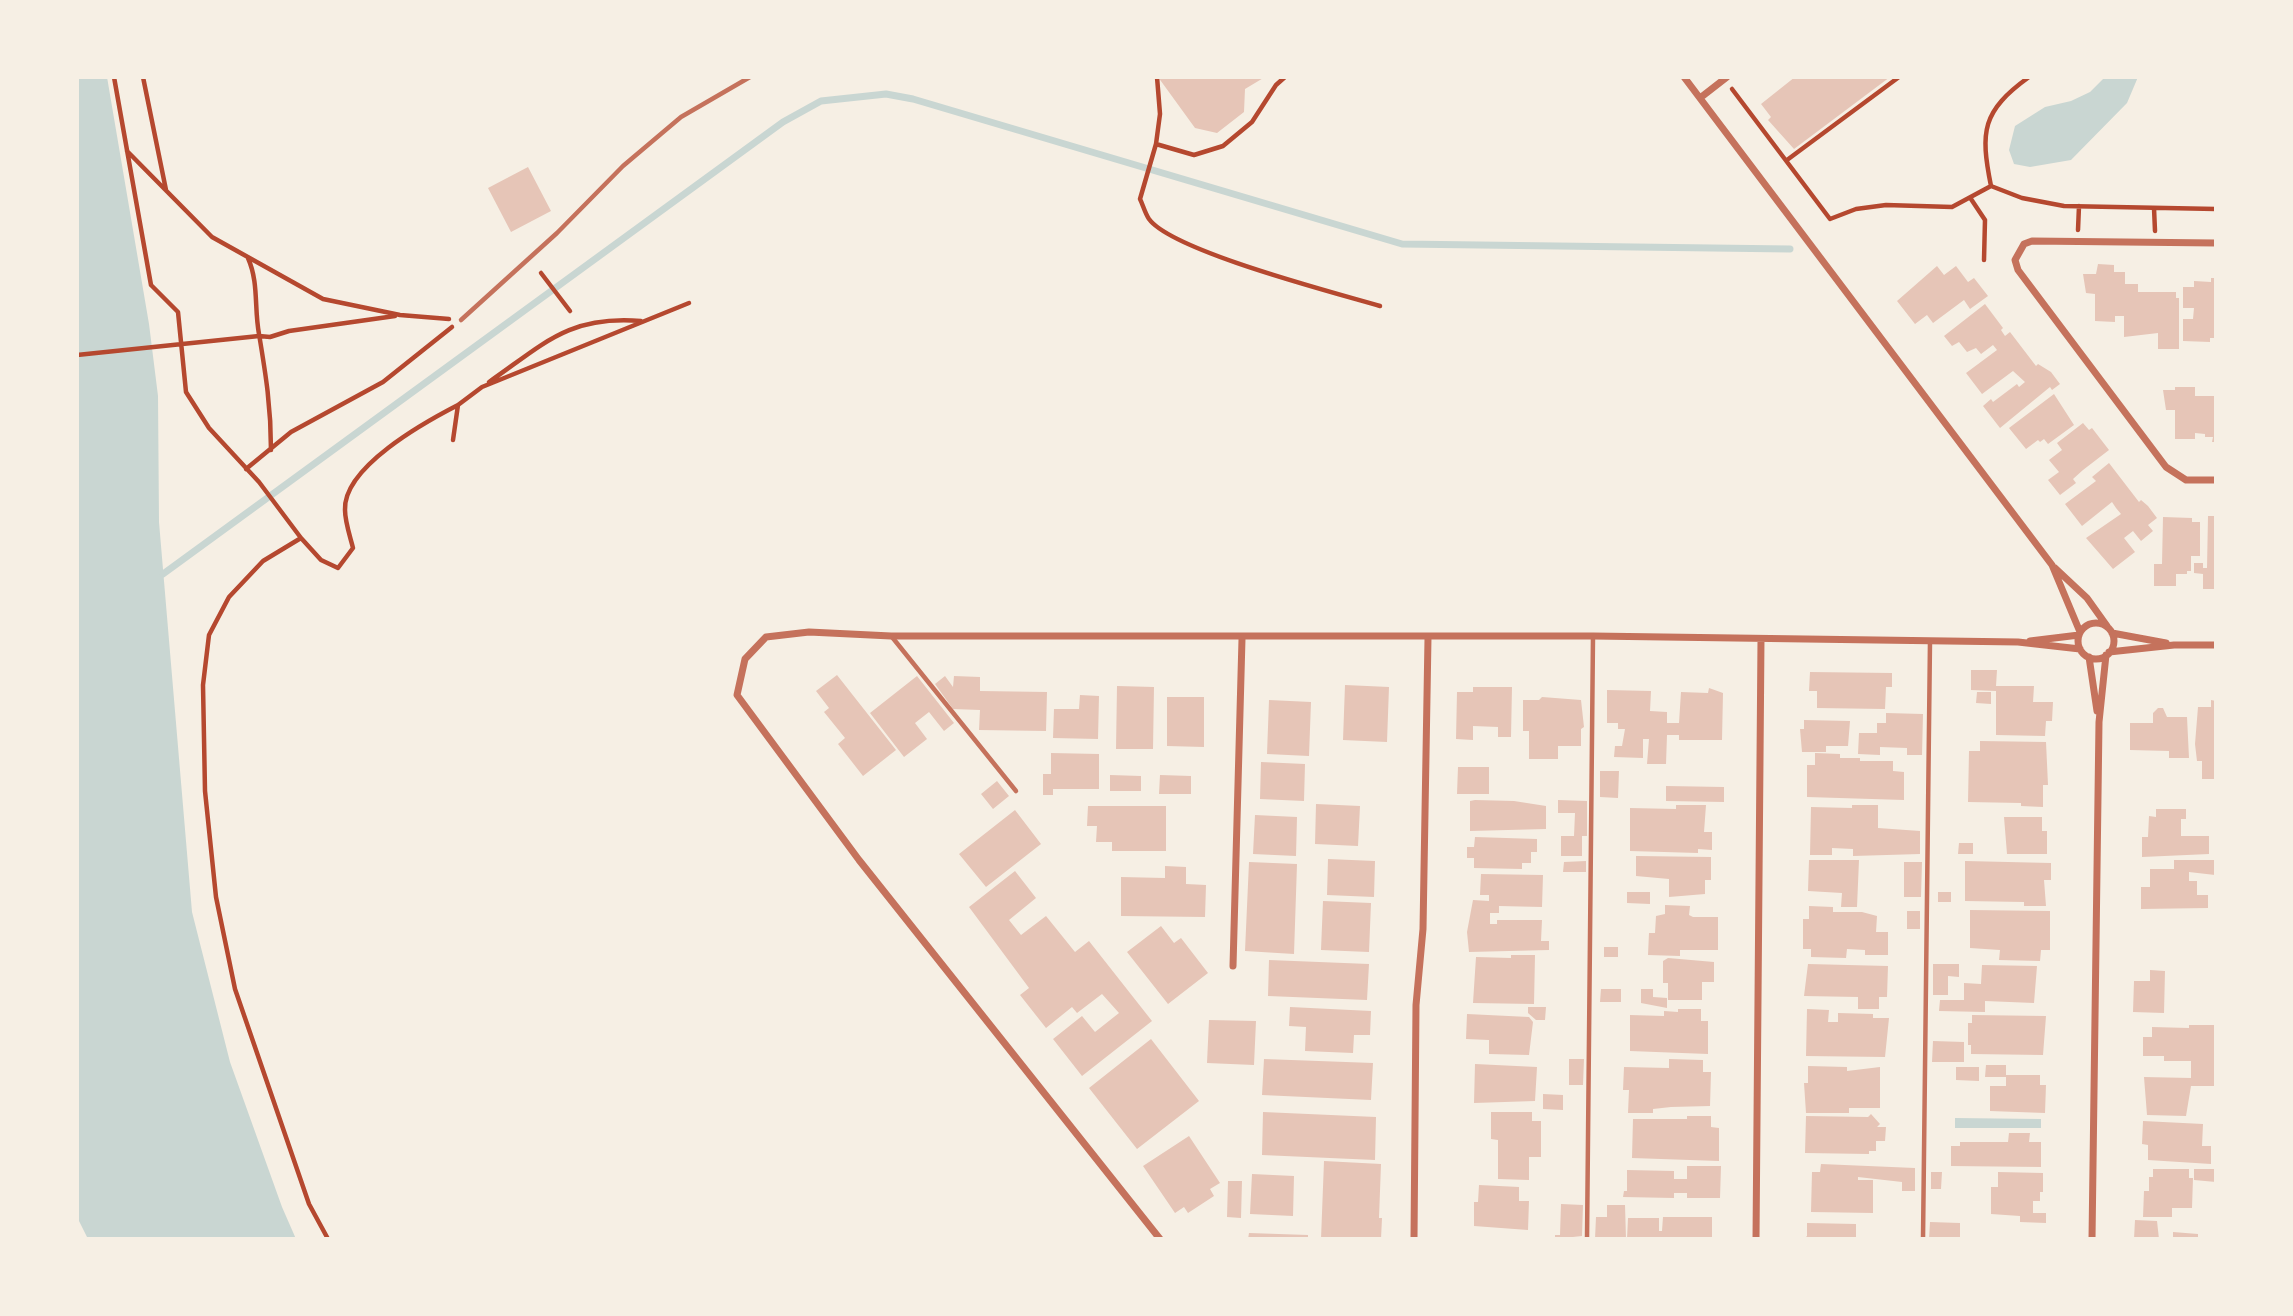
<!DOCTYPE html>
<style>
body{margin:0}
#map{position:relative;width:2293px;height:1316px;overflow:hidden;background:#f6efe4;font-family:"Roboto Condensed",sans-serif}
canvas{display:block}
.frame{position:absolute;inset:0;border:79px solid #f6efe4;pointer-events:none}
</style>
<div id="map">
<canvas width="2293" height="1316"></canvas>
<div class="frame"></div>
</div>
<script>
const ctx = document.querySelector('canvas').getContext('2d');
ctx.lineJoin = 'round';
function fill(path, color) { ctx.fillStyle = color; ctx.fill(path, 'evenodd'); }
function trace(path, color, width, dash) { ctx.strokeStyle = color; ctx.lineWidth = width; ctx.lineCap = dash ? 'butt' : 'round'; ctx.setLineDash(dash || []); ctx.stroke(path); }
fill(new Path2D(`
 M 77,77 L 107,77 L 149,324 L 158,396 L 159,522 L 192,912 L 230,1062 L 282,1207 L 296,1239 L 88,1239 L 77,1217 Z
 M 2105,77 L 2138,77 L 2127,103 L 2071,160 L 2030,167 L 2014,164 L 2009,150 L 2015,126 L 2045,107 L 2071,101 L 2090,92 Z
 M 1955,1118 L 2041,1119 L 2041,1128 L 1955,1128 Z`), '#c9d6d2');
trace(new Path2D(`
 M 163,574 L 783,122 L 821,101 L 886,94 L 913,99 L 1402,244 L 1790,249`), '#c9d6d2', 7);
fill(new Path2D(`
 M 1158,77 L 1265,77 L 1245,89 L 1244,112 L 1217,133 L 1195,128 Z
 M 1795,77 L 1797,79 L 1890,77 L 1794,149 L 1768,120 L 1771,117 L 1761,104 Z
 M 528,167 L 551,211 L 511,232 L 488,188 Z
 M 2098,264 L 2114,265 L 2114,272 L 2125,272 L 2125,284 L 2138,284 L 2138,292 L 2176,292 L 2176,298 L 2179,298 L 2179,349 L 2158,349 L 2158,333 L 2124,337 L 2124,316 L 2115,316 L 2115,322 L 2095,321 L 2095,294 L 2086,293 L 2083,274 L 2096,274 Z
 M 1937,266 L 1944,275 L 1956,266 L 1968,282 L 1974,278 L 1988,296 L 1970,309 L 1964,300 L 1933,323 L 1927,315 L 1915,324 L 1897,301 Z
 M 2211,278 L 2216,278 L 2216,338 L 2210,338 L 2210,342 L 2183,341 L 2183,319 L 2193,319 L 2194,308 L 2183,308 L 2183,287 L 2194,287 L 2194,281 L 2211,282 Z
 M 1985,304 L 2003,328 L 2001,330 L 2005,336 L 2010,332 L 2036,366 L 2038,364 L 2051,372 L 2060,384 L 2052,390 L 2050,387 L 2000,428 L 1983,406 L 1991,399 L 1993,402 L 2017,384 L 2019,387 L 2025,382 L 2013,371 L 1982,394 L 1966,373 L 1997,350 L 1993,345 L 1981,354 L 1976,348 L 1967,352 L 1959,342 L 1952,346 L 1944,336 Z
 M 2175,387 L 2195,387 L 2195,396 L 2216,396 L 2216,442 L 2212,442 L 2213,437 L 2205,437 L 2205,434 L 2195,433 L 2195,439 L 2175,439 L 2175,410 L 2166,410 L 2163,390 L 2175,390 Z
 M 2054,394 L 2074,425 L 2048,444 L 2044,439 L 2040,442 L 2038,440 L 2026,449 L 2009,428 Z
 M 2083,423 L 2089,430 L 2092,428 L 2109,450 L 2083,470 L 2073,479 L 2076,483 L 2060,495 L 2048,480 L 2059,472 L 2049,460 L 2062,450 L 2057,443 Z
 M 2109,463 L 2139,502 L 2141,500 L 2148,506 L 2157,518 L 2148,525 L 2153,531 L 2141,541 L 2133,531 L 2124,538 L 2135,552 L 2113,569 L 2086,538 L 2121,514 L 2116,508 L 2112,502 L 2082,526 L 2065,504 L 2096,481 L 2092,477 Z
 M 2208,516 L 2216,516 L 2216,589 L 2203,589 L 2203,574 L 2194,573 L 2194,563 L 2203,563 L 2203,568 L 2207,568 Z
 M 2163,517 L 2192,518 L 2192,522 L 2200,522 L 2200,556 L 2191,556 L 2191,571 L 2187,571 L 2187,574 L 2176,574 L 2176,586 L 2154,586 L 2154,564 L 2162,564 Z
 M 1971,670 L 1997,670 L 1996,686 L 2034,686 L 2033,702 L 2053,702 L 2052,721 L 2046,721 L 2045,736 L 1996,735 L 1996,691 L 1971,690 Z
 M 1810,672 L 1892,673 L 1892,687 L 1886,687 L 1885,709 L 1817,708 L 1817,691 L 1809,691 Z
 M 837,675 L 896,750 L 863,776 L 838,744 L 845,738 L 824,712 L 829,708 L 816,691 Z
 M 917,676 L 954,723 L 944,731 L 929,712 L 915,723 L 927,739 L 904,757 L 870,713 Z
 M 945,676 L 953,687 L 954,676 L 980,677 L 980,691 L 1047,692 L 1046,731 L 979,730 L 980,710 L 953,709 L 935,684 Z
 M 1345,685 L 1389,687 L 1387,742 L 1343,740 Z
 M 1117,686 L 1154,687 L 1153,749 L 1116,749 Z
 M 1473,687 L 1512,687 L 1511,737 L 1498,737 L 1498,727 L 1473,726 L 1473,740 L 1456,739 L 1457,692 L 1473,692 Z
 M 1709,688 L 1723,693 L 1722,740 L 1679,740 L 1679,735 L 1667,735 L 1666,764 L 1647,764 L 1649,739 L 1643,739 L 1643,758 L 1614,757 L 1615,746 L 1622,746 L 1625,729 L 1618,729 L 1618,723 L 1607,723 L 1607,690 L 1651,691 L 1650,711 L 1667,712 L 1667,723 L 1679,723 L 1681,692 L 1708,693 Z
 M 1977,692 L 1991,692 L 1991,704 L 1976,703 Z
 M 1080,695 L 1099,696 L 1098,739 L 1053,738 L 1054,709 L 1079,709 Z
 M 1167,697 L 1204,697 L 1204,747 L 1167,746 Z
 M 1542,697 L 1581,700 L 1584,727 L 1581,729 L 1581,746 L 1558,746 L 1558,759 L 1529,759 L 1529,731 L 1523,731 L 1523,700 L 1539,700 Z
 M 1269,700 L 1311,702 L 1309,756 L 1267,754 Z
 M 2211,700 L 2216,701 L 2216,779 L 2202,779 L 2202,761 L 2197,761 L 2195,744 L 2198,707 L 2211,707 Z
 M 2158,708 L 2163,708 L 2167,717 L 2187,717 L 2189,758 L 2169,758 L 2169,751 L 2130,750 L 2130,723 L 2153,723 L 2153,713 Z
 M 1886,713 L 1923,714 L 1922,755 L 1907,755 L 1907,748 L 1880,747 L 1880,755 L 1858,754 L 1859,733 L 1877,733 L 1877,723 L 1886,723 Z
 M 1804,720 L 1850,721 L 1848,746 L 1826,746 L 1826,752 L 1802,752 L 1800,729 L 1804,729 Z
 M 1980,741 L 2046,742 L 2048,785 L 2043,785 L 2043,807 L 2021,806 L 2021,803 L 1968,802 L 1969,751 L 1980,751 Z
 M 1051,753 L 1099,754 L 1099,789 L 1053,789 L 1053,795 L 1043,795 L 1043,774 L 1051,774 Z
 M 1815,753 L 1840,754 L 1840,758 L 1860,758 L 1860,761 L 1893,761 L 1893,771 L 1904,772 L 1904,800 L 1807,797 L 1807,765 L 1815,765 Z
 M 1261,762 L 1305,764 L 1304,801 L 1260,799 Z
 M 1458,767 L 1489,767 L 1489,794 L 1457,794 Z
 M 1600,771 L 1619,771 L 1618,798 L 1600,797 Z
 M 1110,775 L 1141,776 L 1141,791 L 1110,791 Z
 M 1160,775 L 1191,776 L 1191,794 L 1159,794 Z
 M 997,781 L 1009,796 L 993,809 L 981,794 Z
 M 1666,786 L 1724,787 L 1724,802 L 1666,801 Z
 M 1475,800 L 1514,801 L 1546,806 L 1546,829 L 1470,831 L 1470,801 Z
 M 1558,800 L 1587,801 L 1587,836 L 1582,836 L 1582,856 L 1561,856 L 1561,836 L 1574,836 L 1575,813 L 1558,813 Z
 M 1316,804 L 1360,806 L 1358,846 L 1315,844 Z
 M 1676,805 L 1706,805 L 1704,832 L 1712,832 L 1712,850 L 1698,849 L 1698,853 L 1630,851 L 1630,808 L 1676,809 Z
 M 1852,805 L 1878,805 L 1878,828 L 1920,831 L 1920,854 L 1853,856 L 1853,849 L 1832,848 L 1832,855 L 1810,855 L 1811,807 L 1852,808 Z
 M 1088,806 L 1166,806 L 1166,851 L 1112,851 L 1112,842 L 1096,842 L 1097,826 L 1087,826 Z
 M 2156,809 L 2186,809 L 2186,819 L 2181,819 L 2181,836 L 2209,836 L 2209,854 L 2142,857 L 2142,837 L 2148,837 L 2149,816 L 2156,817 Z
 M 1015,810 L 1041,844 L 986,887 L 959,854 Z
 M 1255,815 L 1297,817 L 1296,856 L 1253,854 Z
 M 2004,817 L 2042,817 L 2042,831 L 2047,831 L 2047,854 L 2007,854 Z
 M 1475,837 L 1537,839 L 1537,852 L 1531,852 L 1531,863 L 1522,863 L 1522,869 L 1474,868 L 1474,858 L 1467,858 L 1467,847 L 1474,847 Z
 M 1959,843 L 1973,843 L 1973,854 L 1958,854 Z
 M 1636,856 L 1711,857 L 1711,880 L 1705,880 L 1705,894 L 1669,897 L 1669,879 L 1636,876 Z
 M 1328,859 L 1375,861 L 1374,897 L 1327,895 Z
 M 1809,860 L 1859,860 L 1857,907 L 1841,907 L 1842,893 L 1808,891 Z
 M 2174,860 L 2215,860 L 2215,875 L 2189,872 L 2189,881 L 2197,881 L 2197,895 L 2208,895 L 2208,908 L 2141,909 L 2141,887 L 2150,887 L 2150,869 L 2174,869 Z
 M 1586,861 L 1586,872 L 1563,872 L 1564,862 Z
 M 1965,861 L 2051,863 L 2051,880 L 2044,880 L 2046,906 L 2024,906 L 2024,902 L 1965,901 Z
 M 1249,862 L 1297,864 L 1294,954 L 1245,951 Z
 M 1904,862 L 1922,862 L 1921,897 L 1904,897 Z
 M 1165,866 L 1186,867 L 1186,884 L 1206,885 L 1205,917 L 1121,916 L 1121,877 L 1165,878 Z
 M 1015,871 L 1036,898 L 1009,920 L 1021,935 L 1046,916 L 1075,952 L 1089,941 L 1152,1021 L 1082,1076 L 1053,1039 L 1082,1016 L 1095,1032 L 1119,1013 L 1102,994 L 1077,1013 L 1072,1007 L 1046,1028 L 1020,995 L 1029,988 L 969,907 Z
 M 1481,874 L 1543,875 L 1542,907 L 1499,906 L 1499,913 L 1490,913 L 1490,924 L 1497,924 L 1497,920 L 1542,920 L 1541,941 L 1549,941 L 1549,950 L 1469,952 L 1467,932 L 1473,900 L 1489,901 L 1489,895 L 1480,895 Z
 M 1627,892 L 1650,892 L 1650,904 L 1627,903 Z
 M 1938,892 L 1951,892 L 1951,902 L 1938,902 Z
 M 1323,901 L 1371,903 L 1369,952 L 1321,950 Z
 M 1665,905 L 1690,906 L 1689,915 L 1693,917 L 1718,917 L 1718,950 L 1680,950 L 1680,956 L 1648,955 L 1649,933 L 1655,933 L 1656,916 L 1665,914 Z
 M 1809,906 L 1833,907 L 1833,912 L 1862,912 L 1877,916 L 1876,932 L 1888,932 L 1888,955 L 1865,955 L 1865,950 L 1847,949 L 1846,958 L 1811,957 L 1811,949 L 1803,949 L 1803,919 L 1809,919 Z
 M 1970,910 L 2050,911 L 2050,950 L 2041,950 L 2040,961 L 1999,960 L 2000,950 L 1970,948 Z
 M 1907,911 L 1920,911 L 1920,929 L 1907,929 Z
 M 1161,926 L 1174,943 L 1181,938 L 1208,973 L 1168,1004 L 1127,952 Z
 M 1604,947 L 1618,947 L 1618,957 L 1604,957 Z
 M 1511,955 L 1535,955 L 1534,1004 L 1473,1003 L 1476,957 L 1511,958 Z
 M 1668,958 L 1714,962 L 1714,982 L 1702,982 L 1702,1000 L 1668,1000 L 1668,983 L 1663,983 L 1663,961 Z
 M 1269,960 L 1369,964 L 1367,1000 L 1268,996 Z
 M 1808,964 L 1888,966 L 1887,997 L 1879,997 L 1879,1009 L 1858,1009 L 1858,997 L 1804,996 Z
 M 1933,964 L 1959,964 L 1959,977 L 1948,976 L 1948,995 L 1933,995 Z
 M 1982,965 L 2037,966 L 2034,1003 L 1985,1001 L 1985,1012 L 1939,1011 L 1940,1000 L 1964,1000 L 1964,983 L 1981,984 Z
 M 2150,970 L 2165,971 L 2164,1013 L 2133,1012 L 2134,981 L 2150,981 Z
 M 1601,989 L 1621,989 L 1621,1002 L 1600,1002 Z
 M 1641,989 L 1653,989 L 1653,997 L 1667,998 L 1667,1008 L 1641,1003 Z
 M 1290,1007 L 1371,1011 L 1370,1035 L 1354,1035 L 1353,1053 L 1305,1051 L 1306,1027 L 1289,1026 Z
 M 1528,1007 L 1546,1007 L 1545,1020 L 1536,1020 L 1528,1013 Z
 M 1678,1009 L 1701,1009 L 1701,1021 L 1708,1021 L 1708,1054 L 1630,1051 L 1630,1015 L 1664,1016 L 1664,1011 L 1678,1012 Z
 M 1807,1009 L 1829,1010 L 1828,1022 L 1838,1022 L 1838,1013 L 1873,1014 L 1873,1018 L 1889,1018 L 1885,1057 L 1806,1056 Z
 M 1467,1014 L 1529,1017 L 1533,1022 L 1529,1055 L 1489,1054 L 1489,1040 L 1466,1039 Z
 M 1972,1015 L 2046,1016 L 2043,1055 L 1971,1054 L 1971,1045 L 1968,1045 L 1968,1023 L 1972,1023 Z
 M 1209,1020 L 1256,1021 L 1254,1065 L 1207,1063 Z
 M 2189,1025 L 2216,1025 L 2216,1086 L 2191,1086 L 2186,1116 L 2147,1115 L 2144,1077 L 2191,1078 L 2191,1061 L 2164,1061 L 2164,1056 L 2143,1056 L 2143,1037 L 2152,1037 L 2152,1027 L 2189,1028 Z
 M 1151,1039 L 1199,1101 L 1137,1149 L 1089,1088 Z
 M 1933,1041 L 1964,1042 L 1964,1062 L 1932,1062 Z
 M 1264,1059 L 1373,1063 L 1371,1100 L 1262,1095 Z
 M 1569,1059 L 1584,1059 L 1583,1085 L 1569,1085 Z
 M 1669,1059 L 1703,1060 L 1703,1072 L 1711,1072 L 1710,1106 L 1671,1107 L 1653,1109 L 1653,1113 L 1628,1113 L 1629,1090 L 1623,1090 L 1624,1067 L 1669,1068 Z
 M 1475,1064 L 1537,1067 L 1535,1101 L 1474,1103 Z
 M 1986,1065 L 2006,1065 L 2006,1077 L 1985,1077 Z
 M 1808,1066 L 1847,1067 L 1847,1071 L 1880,1067 L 1880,1108 L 1849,1108 L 1849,1113 L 1806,1113 L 1804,1083 L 1808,1083 Z
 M 1956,1067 L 1979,1067 L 1979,1081 L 1956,1080 Z
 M 2006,1075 L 2040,1075 L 2040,1085 L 2046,1085 L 2045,1113 L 1990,1111 L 1990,1086 L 2006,1086 Z
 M 1543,1094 L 1563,1095 L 1563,1110 L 1543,1109 Z
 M 1263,1112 L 1376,1117 L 1375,1160 L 1262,1155 Z
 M 1491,1112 L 1532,1112 L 1532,1121 L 1541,1121 L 1541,1157 L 1529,1157 L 1529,1180 L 1498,1179 L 1498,1140 L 1491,1139 Z
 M 1871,1114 L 1880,1124 L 1877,1127 L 1886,1127 L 1885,1141 L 1876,1141 L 1876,1151 L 1869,1151 L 1869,1154 L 1805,1153 L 1806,1116 L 1868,1117 Z
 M 1687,1116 L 1711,1116 L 1711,1127 L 1719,1128 L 1719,1161 L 1632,1158 L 1633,1119 L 1687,1119 Z
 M 2143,1121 L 2203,1124 L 2202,1146 L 2211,1146 L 2211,1164 L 2148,1160 L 2148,1145 L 2142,1144 Z
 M 2009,1133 L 2030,1133 L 2029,1142 L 2041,1142 L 2041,1167 L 1951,1166 L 1951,1146 L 1960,1146 L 1960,1142 L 2008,1142 Z
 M 1189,1136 L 1220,1183 L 1210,1189 L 1214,1196 L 1188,1213 L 1184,1207 L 1175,1213 L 1143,1166 Z
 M 1324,1161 L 1381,1164 L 1379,1218 L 1382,1218 L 1381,1239 L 1321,1239 Z
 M 1821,1164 L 1915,1168 L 1915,1191 L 1902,1191 L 1902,1182 L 1858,1177 L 1858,1180 L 1873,1180 L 1873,1213 L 1811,1212 L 1812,1172 L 1820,1172 Z
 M 1687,1166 L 1721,1166 L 1720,1198 L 1687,1198 L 1687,1193 L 1674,1193 L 1674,1198 L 1623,1197 L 1624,1191 L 1627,1191 L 1627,1170 L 1674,1171 L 1674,1179 L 1687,1179 Z
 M 2153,1169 L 2189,1169 L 2189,1178 L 2193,1178 L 2192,1208 L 2172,1208 L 2172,1217 L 2143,1217 L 2144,1191 L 2149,1191 L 2149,1177 L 2153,1177 Z
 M 2194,1169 L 2216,1169 L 2216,1182 L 2194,1180 Z
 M 1931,1172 L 1942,1172 L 1941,1189 L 1931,1189 Z
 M 1998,1172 L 2043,1173 L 2043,1192 L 2040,1192 L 2040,1201 L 2033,1201 L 2033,1213 L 2046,1213 L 2046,1223 L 2020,1222 L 2020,1216 L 1991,1214 L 1991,1187 L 1998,1187 Z
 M 1252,1174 L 1294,1176 L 1293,1216 L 1250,1214 Z
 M 1228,1181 L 1242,1181 L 1241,1218 L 1227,1217 Z
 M 1479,1185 L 1519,1187 L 1519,1201 L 1529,1201 L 1528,1230 L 1474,1226 L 1474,1202 L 1478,1202 Z
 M 1561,1204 L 1583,1205 L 1582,1236 L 1555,1239 L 1555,1235 L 1560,1235 Z
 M 1607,1205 L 1625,1205 L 1626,1239 L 1595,1239 L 1596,1217 L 1607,1217 Z
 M 1663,1217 L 1712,1217 L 1712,1239 L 1627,1239 L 1628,1218 L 1659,1218 L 1659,1231 L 1662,1231 Z
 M 2135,1220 L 2157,1221 L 2159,1239 L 2134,1239 Z
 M 1930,1222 L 1960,1223 L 1960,1239 L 1929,1239 Z
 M 1807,1223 L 1856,1224 L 1856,1239 L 1804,1239 L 1807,1236 Z
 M 2173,1232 L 2198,1234 L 2198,1239 L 2173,1239 Z
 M 1249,1233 L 1308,1235 L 1308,1239 L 1248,1239 Z`), '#e6c5b7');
trace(new Path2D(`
 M 114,77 L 151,285 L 178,312 L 186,392 L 209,428 L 259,482 L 301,538 L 263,561 L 229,597 L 209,635 L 203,685 L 205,791 L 216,897 L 235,989 L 309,1204 L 328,1239
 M 143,77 L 166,190
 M 1157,77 L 1160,114 L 1156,144 L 1194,155 L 1223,146 L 1252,122 L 1276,85 L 1285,77
 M 1732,89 L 1830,219 L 1856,209 L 1886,205 L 1952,207 L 1991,186 L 2022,198 L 2064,206 L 2216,209
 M 1156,144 L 1140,199 C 1143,205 1145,213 1149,219 C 1172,251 1336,293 1380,306
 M 127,151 L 212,237 L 323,299 L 400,315 L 449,319
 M 1787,160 L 1899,77
 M 1991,186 C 1980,131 1982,111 2029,77
 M 1971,199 L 1985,220 L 1984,260
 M 2154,208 L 2155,231
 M 2078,230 L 2079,206
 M 248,258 C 259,283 254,308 259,334 C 266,376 271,407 271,450
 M 541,273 L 570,311
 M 77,355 L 259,336 L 270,337 L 289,331 L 395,316
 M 489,382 C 544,344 569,315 641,321
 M 453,440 L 458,405 L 482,387 L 689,303
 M 246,469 L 291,432 L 383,382 L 452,327
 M 301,538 L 321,560 L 338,568 L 353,548 C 350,536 345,522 345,510 C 343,467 425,422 458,405`), '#b5482f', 4.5);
trace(new Path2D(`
 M 461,320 L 557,233 L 623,166 L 681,117 L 750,77
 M 892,637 L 1016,791
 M 1587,1239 L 1593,636
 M 1923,1239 L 1930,641`), '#c5725c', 4.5);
trace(new Path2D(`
 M 1684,77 L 2052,565 L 2080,632
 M 1700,98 L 1727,77
 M 2216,243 L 2032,241 L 2024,244 L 2015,260 L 2018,270 L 2166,467 L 2186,480 L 2216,480
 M 2055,568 L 2087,598 L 2107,626
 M2078 641a18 18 0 1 1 36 0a18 18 0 1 1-36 0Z
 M 2112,633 L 2166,643
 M 2030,641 L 2079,635
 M 2109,652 L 2174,645 L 2216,645
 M 2089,657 L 2097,711
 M 1233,966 L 1242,639
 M 1160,1239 L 859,860 L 737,695 L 745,659 L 766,637 L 809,632 L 891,636 L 1593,636 L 2018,642 L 2080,649
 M 1414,1239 L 1416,1005 L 1423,929 L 1428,638
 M 1756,1239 L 1761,639
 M 2092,1239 L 2099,722 L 2106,655`), '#c5725c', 7);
</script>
